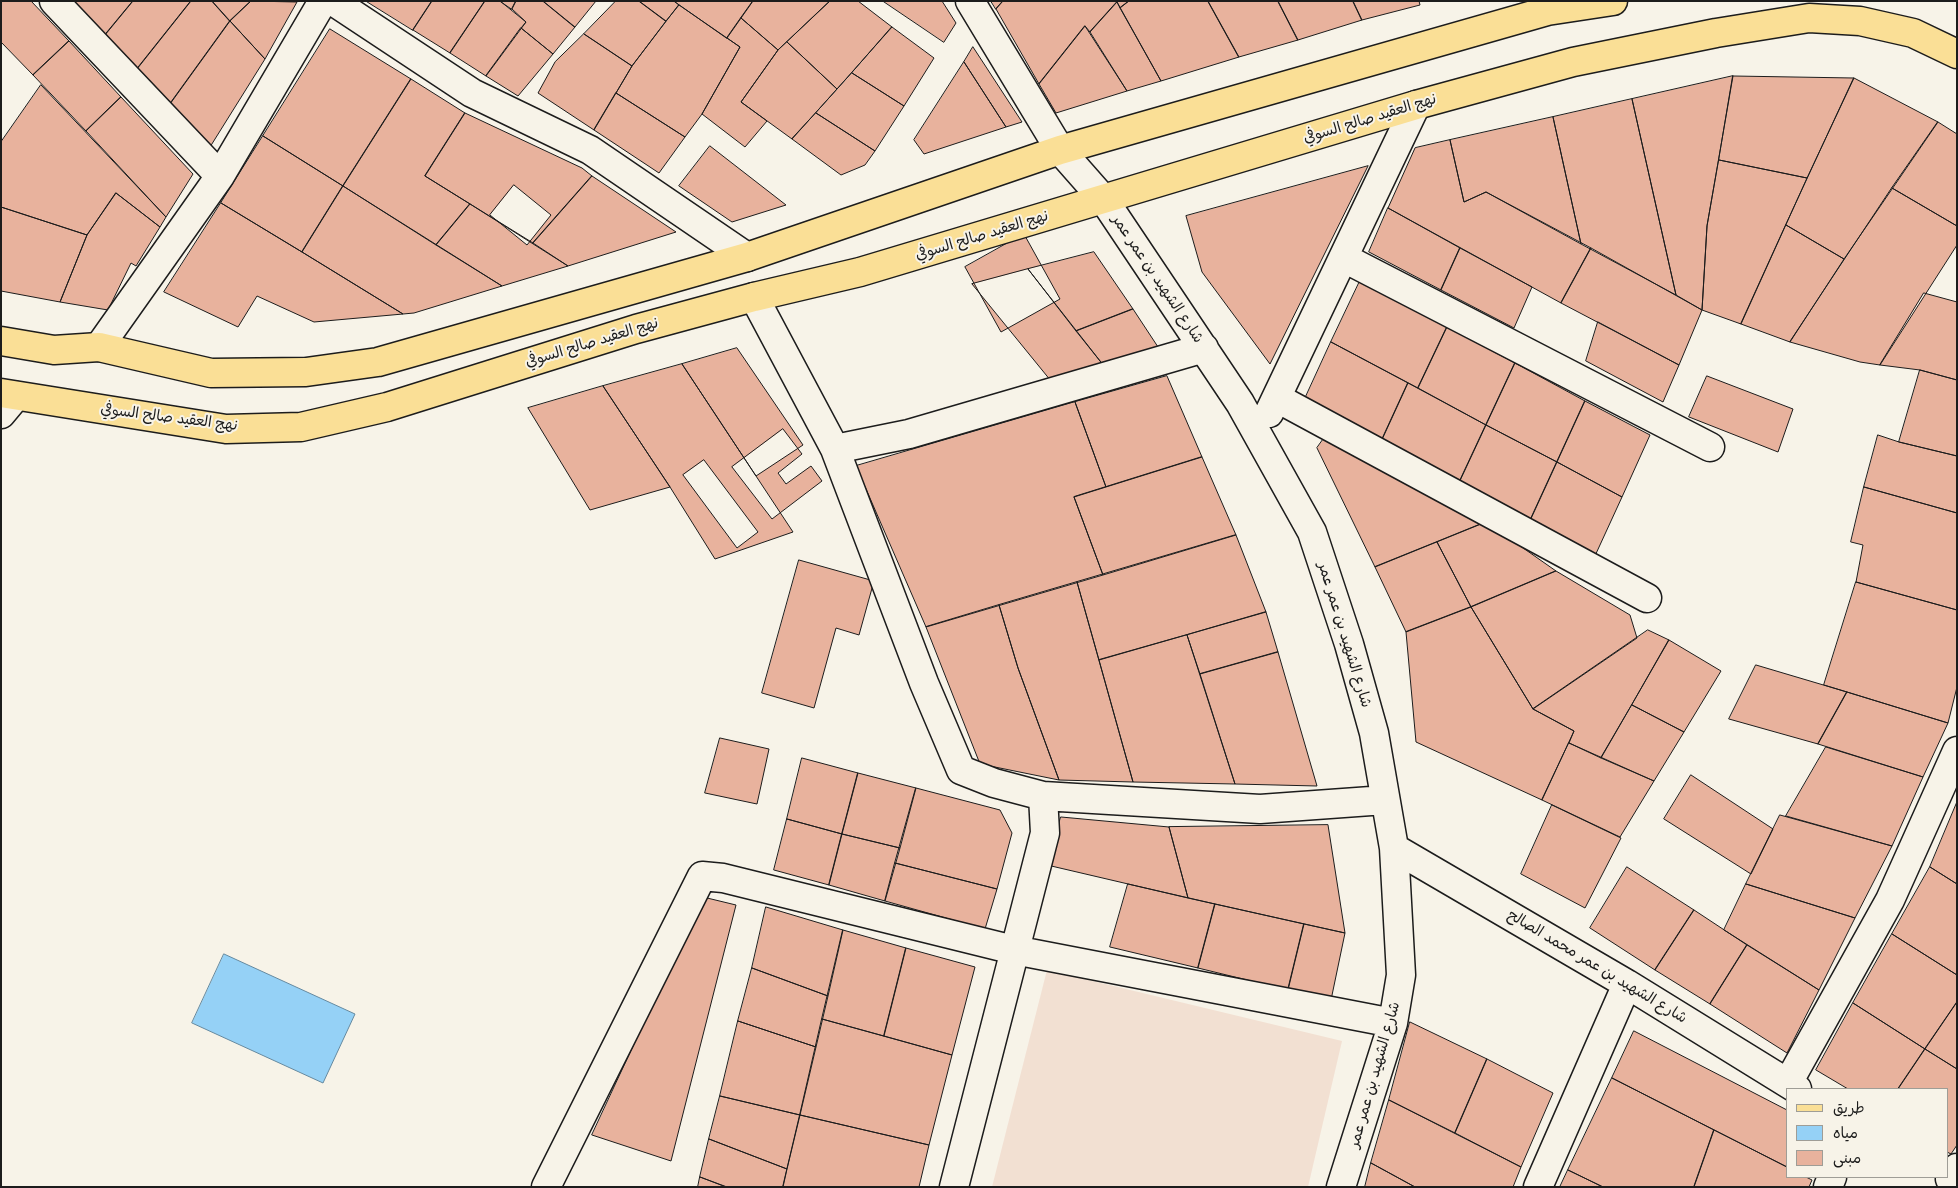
<!DOCTYPE html>
<meta charset="utf-8">
<style>
body{margin:0}
#map{position:relative;width:1958px;height:1188px;overflow:hidden;background:#f7f3e8;font-family:Sriracha,"Playpen Sans Arabic",sans-serif}
canvas{display:block}
.frame{position:absolute;inset:0;border:2px solid #1c1c1c;pointer-events:none}
.legend{position:absolute;left:1786px;top:1088px;width:162px;height:90px;box-sizing:border-box;background:#f7f3e8;border:1px solid #9f9d96;margin:0;padding:6px 9px;list-style:none;font-size:15px;color:#1c1c1c}
.legend li{display:flex;align-items:center;gap:10px;height:25px}
.legend b{width:25px;border:1px solid #9f9d96}
</style>
<div id="map">
<canvas width="1958" height="1188"></canvas>
<div class="frame"></div>
<ul class="legend">
<li><b style="height:6px;background:#fadf96"></b>طريق</li>
<li><b style="height:14px;background:#95d1f6"></b>مياه</li>
<li><b style="height:14px;background:#e8b29d"></b>مبنى</li>
</ul>
</div>
<script>
const ctx = document.querySelector('canvas').getContext('2d');
ctx.lineJoin = 'round';
function fill(path, color) { ctx.fillStyle = color; ctx.fill(path, 'evenodd'); }
function trace(path, color, width, dash) { ctx.strokeStyle = color; ctx.lineWidth = width; ctx.lineCap = dash ? 'butt' : 'round'; ctx.setLineDash(dash || []); ctx.stroke(path); }
function label(font, color, halo, rows, align = 'center') {
  ctx.font = font + ' Sriracha,"Playpen Sans Arabic",sans-serif'; ctx.lineWidth = 4; ctx.setLineDash([]); ctx.textBaseline = 'middle'; ctx.strokeStyle = halo; ctx.fillStyle = color; for (const [text, x, y, turn = 0] of rows) {
    ctx.save(); ctx.translate(x, y); ctx.rotate((+turn || 0) * Math.PI / 180); ctx.textAlign = isNaN(turn) ? turn : align; if (halo) ctx.strokeText(text, 0, 0); ctx.fillText(text, 0, 0); ctx.restore();
  }
}
fill(new Path2D(`
 M 1047,970 L 1342,1041 L 1308,1187 L 992,1187 Z`), '#f2e0d2');
const water = new Path2D(`
 M 224,954 L 355,1014 L 323,1083 L 192,1023 Z`);
fill(water, '#95d1f6');
trace(water, '#65899f', 1);
const building = new Path2D(`
 M 1,1 L 31,1 L 69,41 L 33,75 L 1,42 Z
 M 73,1 L 133,1 L 105,35 Z
 M 133,1 L 191,1 L 137,69 L 105,35 Z
 M 191,1 L 212,1 L 230,21 L 170,104 L 137,69 Z
 M 212,1 L 251,1 L 230,21 Z
 M 251,1 L 297,2 L 265,59 L 230,21 Z
 M 366,1 L 432,1 L 413,30 Z
 M 432,1 L 485,1 L 450,53 L 413,30 Z
 M 485,1 L 500,1 L 526,22 L 486,76 L 450,53 Z
 M 500,1 L 516,1 L 512,9 Z
 M 516,1 L 543,1 L 575,27 L 553,54 L 521,28 L 526,22 L 512,9 Z
 M 543,1 L 596,1 L 575,27 Z
 M 616,1 L 639,1 L 666,21 L 632,66 L 584,34 Z
 M 639,1 L 674,1 L 679,5 L 666,21 Z
 M 674,1 L 753,1 L 727,38 Z
 M 753,1 L 830,1 L 778,50 L 741,18 Z
 M 830,1 L 858,1 L 892,27 L 837,89 L 787,42 Z
 M 883,1 L 942,1 L 956,23 L 944,42 Z
 M 991,1 L 1003,1 L 996,9 Z
 M 1003,1 L 1129,1 L 1120,8 L 1117,2 L 1090,32 L 1085,26 L 1039,84 L 996,9 Z
 M 1129,1 L 1208,1 L 1239,57 L 1161,81 L 1120,8 Z
 M 1208,1 L 1278,1 L 1298,40 L 1239,57 Z
 M 1278,1 L 1353,1 L 1362,20 L 1298,40 Z
 M 1353,1 L 1419,1 L 1420,5 L 1362,20 Z
 M 1117,2 L 1161,81 L 1127,91 L 1090,32 Z
 M 679,5 L 740,47 L 702,114 L 685,137 L 616,93 L 632,66 Z
 M 741,18 L 778,50 L 741,102 L 767,121 L 745,147 L 702,114 L 740,47 L 727,38 Z
 M 230,21 L 265,59 L 210,147 L 170,104 Z
 M 1085,26 L 1127,91 L 1056,113 L 1039,84 Z
 M 892,27 L 934,58 L 904,106 L 852,73 Z
 M 521,28 L 553,54 L 518,96 L 486,76 Z
 M 330,29 L 411,79 L 343,186 L 263,136 Z
 M 584,34 L 632,66 L 594,130 L 538,93 L 555,62 Z
 M 69,41 L 121,97 L 86,131 L 33,75 Z
 M 787,42 L 837,89 L 792,139 L 741,102 L 778,50 Z
 M 973,47 L 1022,122 L 1006,127 L 964,62 Z
 M 964,62 L 1006,127 L 924,154 L 914,140 Z
 M 852,73 L 904,106 L 875,151 L 816,113 Z
 M 1733,76 L 1854,78 L 1807,178 L 1719,160 Z
 M 1733,76 L 1707,226 L 1702,310 L 1676,295 L 1632,99 Z
 M 1854,78 L 1938,122 L 1844,259 L 1786,225 Z
 M 411,79 L 465,113 L 425,176 L 470,204 L 436,245 L 343,186 Z
 M 41,85 L 166,217 L 160,227 L 116,193 L 87,235 L 1,207 L 1,142 Z
 M 616,93 L 685,137 L 659,173 L 594,130 Z
 M 121,97 L 193,174 L 166,217 L 86,131 Z
 M 1632,99 L 1676,295 L 1581,244 L 1553,117 Z
 M 465,113 L 582,168 L 592,176 L 533,243 L 425,176 Z
 M 816,113 L 875,151 L 865,165 L 841,175 L 792,139 Z
 M 1553,117 L 1581,244 L 1486,192 L 1464,202 L 1450,140 Z
 M 1938,122 L 1957,134 L 1957,226 L 1892,188 Z
 M 263,136 L 343,186 L 302,252 L 221,203 Z
 M 1450,140 L 1464,202 L 1486,192 L 1591,248 L 1561,303 L 1388,208 L 1415,148 Z
 M 710,146 L 786,205 L 732,222 L 679,186 Z
 M 1719,160 L 1807,178 L 1741,324 L 1702,310 L 1707,226 Z
 M 1368,166 L 1270,364 L 1202,272 L 1186,216 Z
 M 592,176 L 676,232 L 568,266 L 533,243 Z
 M 514,185 L 551,215 L 527,245 L 490,215 Z
 M 343,186 L 502,286 L 414,313 L 403,314 L 302,252 Z
 M 1892,188 L 1957,226 L 1957,245 L 1880,365 L 1860,362 L 1790,342 Z
 M 116,193 L 160,227 L 136,266 L 131,263 L 108,310 L 60,302 L 87,235 Z
 M 221,203 L 302,252 L 403,314 L 314,322 L 257,296 L 238,327 L 164,292 Z
 M 470,204 L 568,266 L 502,286 L 436,245 Z
 M 1,207 L 87,235 L 60,302 L 1,291 Z
 M 1388,208 L 1460,248 L 1441,290 L 1369,252 Z
 M 1786,225 L 1844,259 L 1790,342 L 1741,324 Z
 M 1024,234 L 1060,299 L 1001,332 L 965,267 Z
 M 1460,248 L 1532,287 L 1514,328 L 1441,290 Z
 M 1591,248 L 1702,310 L 1679,365 L 1561,303 Z
 M 1094,252 L 1133,309 L 1076,331 L 1028,269 Z
 M 1028,269 L 1104,366 L 1051,381 L 972,284 Z
 M 1360,281 L 1447,327 L 1418,388 L 1331,342 Z
 M 1924,293 L 1957,302 L 1957,380 L 1920,370 L 1880,365 Z
 M 1133,309 L 1160,350 L 1104,366 L 1076,331 Z
 M 1598,322 L 1679,365 L 1663,402 L 1586,361 Z
 M 1447,327 L 1515,363 L 1486,425 L 1418,388 Z
 M 1331,342 L 1408,383 L 1380,444 L 1303,403 Z
 M 737,348 L 803,445 L 756,476 L 682,364 Z
 M 1515,363 L 1585,401 L 1557,462 L 1486,425 Z
 M 682,364 L 793,532 L 715,559 L 670,487 L 603,386 Z
 M 1920,370 L 1957,380 L 1957,456 L 1899,442 Z
 M 1167,376 L 1202,457 L 1106,487 L 1075,402 Z
 M 1707,376 L 1793,409 L 1778,452 L 1689,417 Z
 M 1408,383 L 1486,425 L 1458,485 L 1380,444 Z
 M 603,386 L 670,487 L 590,510 L 528,408 Z
 M 1585,401 L 1650,435 L 1622,497 L 1557,462 Z
 M 1075,402 L 1106,487 L 1074,497 L 1103,575 L 926,627 L 856,466 Z
 M 1486,425 L 1557,462 L 1529,523 L 1458,485 Z
 M 783,429 L 802,454 L 778,473 L 786,484 L 811,466 L 822,481 L 772,519 L 732,467 Z
 M 1327,434 L 1486,522 L 1375,567 L 1317,448 Z
 M 1878,435 L 1899,442 L 1957,456 L 1957,513 L 1864,487 Z
 M 1202,457 L 1236,535 L 1103,575 L 1074,497 Z
 M 704,460 L 758,532 L 737,548 L 683,475 Z
 M 1557,462 L 1622,497 L 1594,558 L 1529,523 Z
 M 1864,487 L 1957,513 L 1957,610 L 1856,582 L 1863,545 L 1851,542 Z
 M 1486,522 L 1556,571 L 1471,607 L 1437,542 Z
 M 1236,535 L 1266,612 L 1099,660 L 1077,582 Z
 M 1437,542 L 1471,607 L 1406,632 L 1375,567 Z
 M 799,560 L 874,581 L 859,635 L 836,628 L 814,708 L 762,693 Z
 M 1556,571 L 1630,615 L 1637,638 L 1533,709 L 1471,607 Z
 M 1077,582 L 1133,782 L 1059,780 L 1018,668 L 999,605 Z
 M 1856,582 L 1957,610 L 1957,687 L 1948,723 L 1824,685 Z
 M 999,605 L 1018,668 L 1059,780 L 980,764 L 926,627 Z
 M 1471,607 L 1533,709 L 1574,731 L 1542,800 L 1416,742 L 1406,632 Z
 M 1266,612 L 1278,652 L 1200,674 L 1187,635 Z
 M 1648,630 L 1669,640 L 1601,758 L 1569,743 L 1574,731 L 1533,709 Z
 M 1187,635 L 1235,784 L 1133,782 L 1099,660 Z
 M 1669,640 L 1721,671 L 1684,732 L 1632,705 Z
 M 1278,652 L 1317,786 L 1235,784 L 1200,674 Z
 M 1756,665 L 1847,692 L 1818,744 L 1729,719 Z
 M 1847,692 L 1948,723 L 1923,777 L 1818,744 Z
 M 1632,705 L 1684,732 L 1654,781 L 1601,758 Z
 M 720,738 L 769,749 L 757,804 L 705,793 Z
 M 1569,743 L 1654,781 L 1620,837 L 1542,800 Z
 M 1826,747 L 1923,777 L 1892,846 L 1786,816 Z
 M 802,758 L 858,773 L 842,834 L 787,819 Z
 M 858,773 L 916,788 L 900,848 L 842,834 Z
 M 1691,775 L 1773,829 L 1751,874 L 1664,819 Z
 M 916,788 L 1000,810 L 1012,833 L 997,889 L 895,863 Z
 M 1957,802 L 1957,884 L 1930,867 Z
 M 1552,805 L 1621,838 L 1585,908 L 1521,874 Z
 M 1780,815 L 1892,846 L 1855,918 L 1746,884 Z
 M 1061,817 L 1169,827 L 1188,898 L 1047,865 Z
 M 787,819 L 842,834 L 829,885 L 774,870 Z
 M 1328,825 L 1345,933 L 1188,898 L 1169,827 Z
 M 842,834 L 900,848 L 885,901 L 829,885 Z
 M 895,863 L 997,889 L 985,929 L 885,901 Z
 M 1627,867 L 1694,910 L 1655,970 L 1590,928 Z
 M 1930,867 L 1957,884 L 1957,975 L 1892,934 Z
 M 1128,884 L 1215,904 L 1198,968 L 1110,947 Z
 M 1746,884 L 1855,918 L 1819,990 L 1724,930 Z
 M 703,897 L 736,905 L 671,1161 L 592,1135 Z
 M 1215,904 L 1304,924 L 1288,990 L 1198,968 Z
 M 766,907 L 843,930 L 828,996 L 752,968 Z
 M 1694,910 L 1747,945 L 1710,1004 L 1655,970 Z
 M 1304,924 L 1345,933 L 1331,1000 L 1288,990 Z
 M 843,930 L 906,948 L 884,1036 L 822,1019 Z
 M 1892,934 L 1957,975 L 1957,1002 L 1925,1049 L 1853,1003 Z
 M 1747,945 L 1819,990 L 1787,1053 L 1710,1004 Z
 M 906,948 L 975,967 L 952,1055 L 884,1036 Z
 M 752,968 L 828,996 L 816,1047 L 738,1021 Z
 M 1957,1002 L 1957,1069 L 1925,1049 Z
 M 1853,1003 L 1925,1049 L 1898,1089 L 1848,1089 L 1816,1070 Z
 M 822,1019 L 952,1055 L 929,1145 L 800,1115 Z
 M 738,1021 L 816,1047 L 800,1115 L 720,1096 Z
 M 1410,1022 L 1487,1059 L 1455,1133 L 1389,1100 Z
 M 1634,1031 L 1787,1110 L 1787,1167 L 1612,1078 Z
 M 1925,1049 L 1957,1069 L 1957,1145 L 1951,1154 L 1947,1152 L 1947,1089 L 1898,1089 Z
 M 1487,1059 L 1553,1093 L 1521,1167 L 1455,1133 Z
 M 1612,1078 L 1714,1130 L 1694,1187 L 1603,1187 L 1568,1170 Z
 M 720,1096 L 800,1115 L 787,1169 L 709,1139 Z
 M 1389,1100 L 1521,1167 L 1513,1187 L 1415,1187 L 1371,1163 Z
 M 800,1115 L 929,1145 L 919,1187 L 783,1187 Z
 M 1714,1130 L 1787,1167 L 1787,1177 L 1806,1177 L 1812,1180 L 1809,1187 L 1694,1187 Z
 M 709,1139 L 787,1169 L 783,1187 L 726,1187 L 700,1177 Z
 M 1371,1163 L 1415,1187 L 1365,1187 Z
 M 1568,1170 L 1603,1187 L 1560,1187 Z
 M 700,1177 L 727,1187 L 698,1187 Z`);
fill(building, '#e8b29d');
trace(building, '#1c1c1c', 1);
const minor = new Path2D(`
 M 54,1 L 220,176
 M 333,1 L 472,93 L 590,150 L 747,257
 M 970,1 L 1060,150 L 1104,200 L 1240,403 L 1312,532 L 1349,644 L 1374,733 L 1394,848 L 1401,975 L 1393,1023 L 1341,1187
 M 1344,258 L 1710,447
 M 754,297 L 835,449 L 909,434 L 1204,348
 M 99,347 L 220,176 L 323,1
 M 1277,398 L 1647,598
 M 1269,413 L 1416,105
 M 1,414 L 16,396
 M 835,449 L 924,683 L 961,770 L 994,783 L 1043,796 L 1045,833 L 954,1187
 M 1043,796 L 1260,809 L 1385,800
 M 1394,848 L 1627,984 L 1797,1089
 M 1788,1083 L 1890,900 L 1957,751
 M 1950,1179 L 1957,1168
 M 546,1187 L 702,876 L 723,878 L 1014,950 L 1393,1023
 M 1538,1187 L 1627,984
 M 1828,1187 L 1832,1177`);
const major = new Path2D(`
 M 1,341 L 54,350 L 99,347 L 211,373 L 306,372 L 378,362 L 747,257 L 1060,150 L 1547,11 L 1613,1
 M 1,393 L 226,429 L 301,427 L 387,407 L 636,329 L 754,297 L 860,272 L 1416,105 L 1573,62 L 1716,33 L 1809,18 L 1860,21 L 1913,33 L 1957,54`);
trace(minor, '#1c1c1c', 31);
trace(major, '#1c1c1c', 31);
trace(minor, '#f7f3e8', 28);
trace(major, '#fadf96', 28);
label('15px', '#1c1c1c', '#f7f3e8', [
 ["نهج العقيد صالح السوفي",1370,119,-17],
 ["نهج العقيد صالح السوفي",982,236,-17],
 ["شارع الشهيد بن عمر عمر",1157,279,56],
 ["نهج العقيد صالح السوفي",592,343,-17],
 ["نهج العقيد صالح السوفي",169,418,7],
 ["شارع الشهيد بن عمر عمر",1344,635,73],
 ["شارع الشهيد بن عمر محمد الصالح",1597,967,31],
 ["شارع الشهيد بن عمر عمر",1375,1075,-74]
]);
</script>
